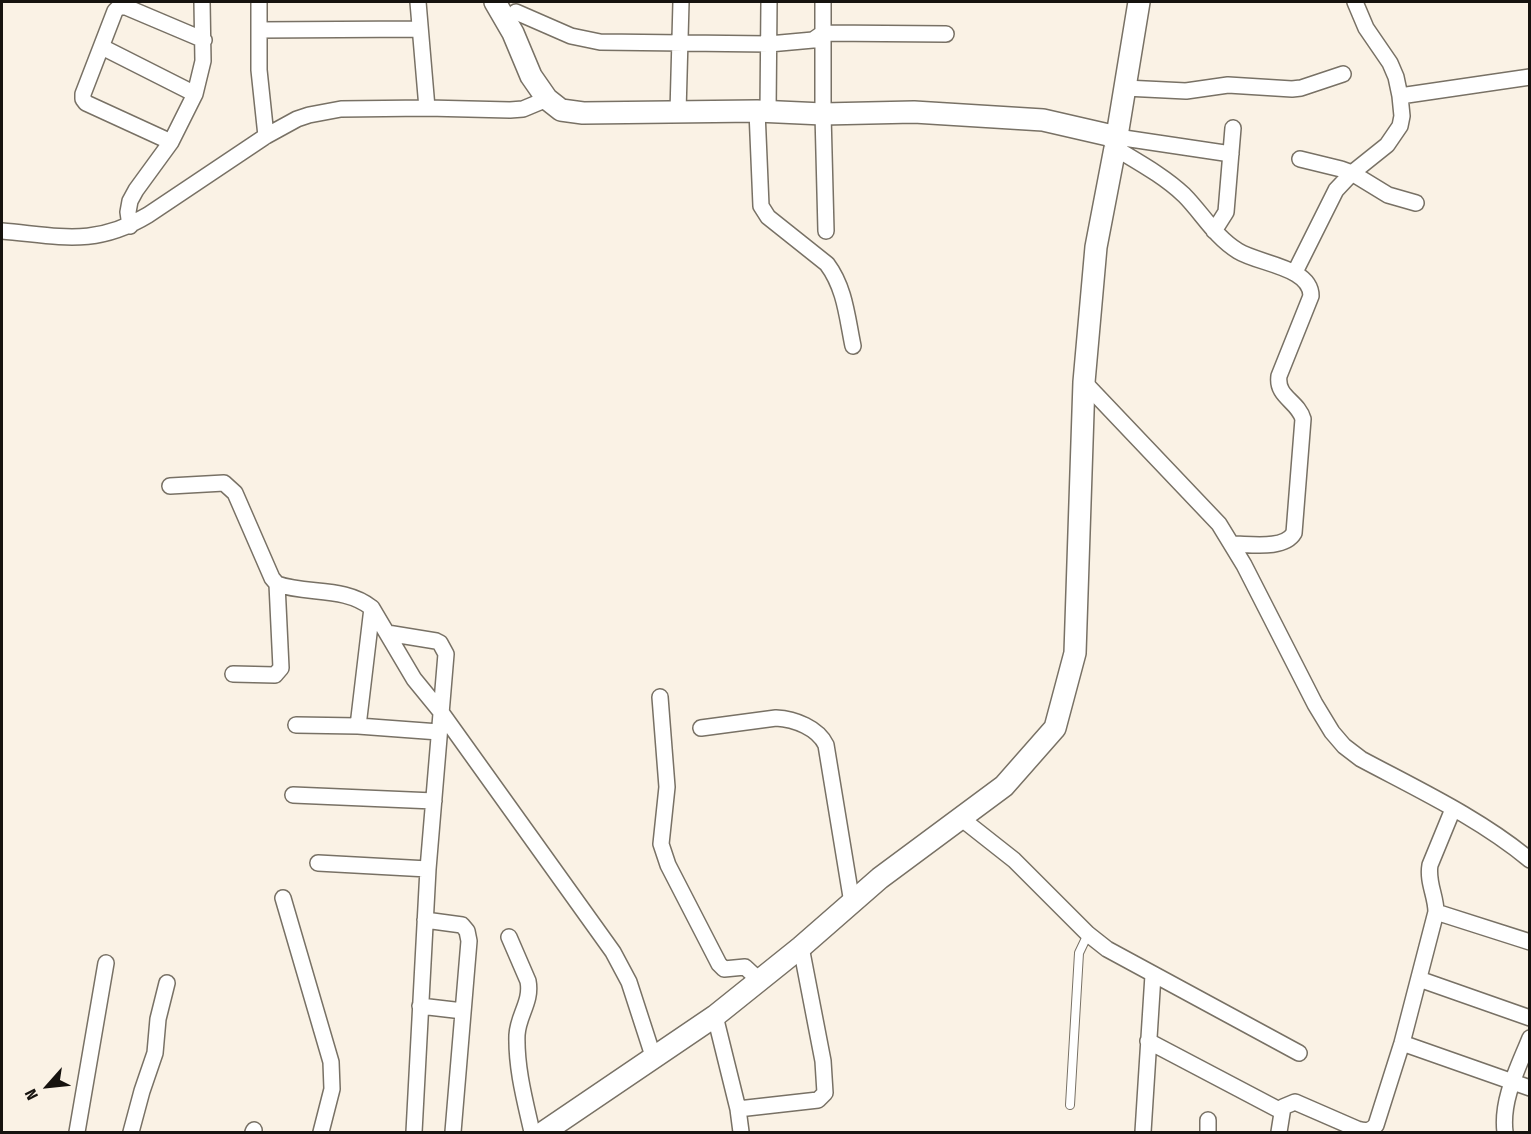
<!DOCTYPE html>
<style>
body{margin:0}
#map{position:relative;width:1531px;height:1134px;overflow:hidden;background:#faf2e5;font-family:"Fira Sans Condensed",sans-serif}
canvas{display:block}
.frame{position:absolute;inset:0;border:3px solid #16130f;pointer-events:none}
.north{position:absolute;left:18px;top:1056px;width:60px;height:60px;-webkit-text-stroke:4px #faf2e5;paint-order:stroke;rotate:243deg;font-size:16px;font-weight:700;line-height:24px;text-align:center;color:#16130f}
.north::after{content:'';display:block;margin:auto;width:21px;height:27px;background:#16130f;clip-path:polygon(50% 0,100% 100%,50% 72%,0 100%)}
</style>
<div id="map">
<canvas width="1531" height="1134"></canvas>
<div class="frame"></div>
<div class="north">N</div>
</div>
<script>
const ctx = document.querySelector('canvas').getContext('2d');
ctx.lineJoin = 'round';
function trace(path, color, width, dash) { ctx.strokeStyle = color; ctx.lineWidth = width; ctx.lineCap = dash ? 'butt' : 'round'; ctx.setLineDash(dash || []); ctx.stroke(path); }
const lane = new Path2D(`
 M 1070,1105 L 1079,953 L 1088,934`);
const street = new Path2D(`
 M 259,2 L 259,70 L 266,136
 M 418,2 L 427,108
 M 823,2 L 823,114 L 826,231
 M 516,12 L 571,36 L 600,42 L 769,44 L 813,40 L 823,33 L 946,34
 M 259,30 L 420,29
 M 102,47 L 195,94
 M 1125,88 L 1186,91 L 1228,85 L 1292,89 L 1301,88 L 1343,74
 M 1400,96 L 1530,77
 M 757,111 L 761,206 L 768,217 L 827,264 C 845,288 847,317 853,346
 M 678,112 L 681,2
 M 768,112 L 769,2
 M 1117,137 L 1231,154
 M 171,142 L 86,103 L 83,99 L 83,94 L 115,11 L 119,7 L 126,7 L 204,40
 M 1115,148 C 1138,162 1164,176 1184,195 C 1202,213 1215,237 1238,251 C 1259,264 1311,267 1311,296 L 1279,376 C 1276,397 1298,401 1303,419 L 1294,533 C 1284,550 1250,544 1232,544
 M 1300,159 L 1341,169 L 1352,173 L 1388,195 L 1416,203
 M 130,226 L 128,212 L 130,201 L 136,190 L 171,142 L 195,94 L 203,61 L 202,2
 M 2,231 C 60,236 95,247 148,215 L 266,136 L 297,119 L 309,115 L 341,109 L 427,108 L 510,110 L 523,109 L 547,99
 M 1214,231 L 1226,212 L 1233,128
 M 1295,272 L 1336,190 L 1352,173 L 1387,145 L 1400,126 L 1402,116 L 1400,96 L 1396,77 L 1390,63 L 1366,28 L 1355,2
 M 1084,382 L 1219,524 L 1244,565 L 1315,704 L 1332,732 L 1344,746 L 1361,759 C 1419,790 1479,818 1530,860
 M 170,486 L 224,483 L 235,493 L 272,578 L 277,584 C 308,595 344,586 372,608 L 414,679 L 441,712 L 613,952 L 629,982 L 654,1059
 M 387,633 L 436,641 L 440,643 L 446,654 L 428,869 L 414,1132
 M 233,674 L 275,675 L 281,668 L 277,584
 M 660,697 L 667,787 L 661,844 L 668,865 L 719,964 L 724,969 L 745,967 L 759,980
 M 296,725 L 358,726 L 439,732
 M 358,726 L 372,608
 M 701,728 L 776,718 C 795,719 818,728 826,745 L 852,903
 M 293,795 L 434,801
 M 962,819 L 1014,860 L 1088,934 L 1107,949 L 1299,1053
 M 318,863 L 428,869
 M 283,898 L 331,1062 L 332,1089 L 321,1132
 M 1436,912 L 1530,942
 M 425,920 L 462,925 L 467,931 L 469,941 L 453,1132
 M 509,937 L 528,981 C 532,1002 518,1015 517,1035 C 516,1068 525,1101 532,1132
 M 1419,979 L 1530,1018
 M 420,1006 L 463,1011
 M 715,1016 L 738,1109 L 741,1132
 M 1148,1041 L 1281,1111
 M 1402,1043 L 1530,1088
 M 738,1109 L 818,1100 L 825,1093 L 823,1061 L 801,947
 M 1208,1120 L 1208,1132
 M 77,1132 L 106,963
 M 131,1132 L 142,1091 L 155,1053 L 158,1019 L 167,983
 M 253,1132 L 254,1130
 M 1143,1132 L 1153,975
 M 1279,1132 L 1283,1107 L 1295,1102 L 1357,1129 C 1365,1131 1370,1132 1376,1125 L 1402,1043 L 1436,912 C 1436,896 1427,882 1430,865 L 1453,809
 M 1505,1132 C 1501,1100 1518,1068 1530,1038`);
const secondary = new Path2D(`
 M 495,2 L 513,33 L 531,76 L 547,99 L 561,110 L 583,113 L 757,111 L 823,114 L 914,112 L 1043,120 L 1117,137
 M 544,1132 L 715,1016 L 801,947 L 880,878 L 1004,786 L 1055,728 L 1075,653 L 1084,382 L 1096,247 L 1115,148 L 1139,2`);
trace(lane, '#787165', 10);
trace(street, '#787165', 18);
trace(secondary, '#787165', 24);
trace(lane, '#fff', 8);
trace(street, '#fff', 15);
trace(secondary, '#fff', 21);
</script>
